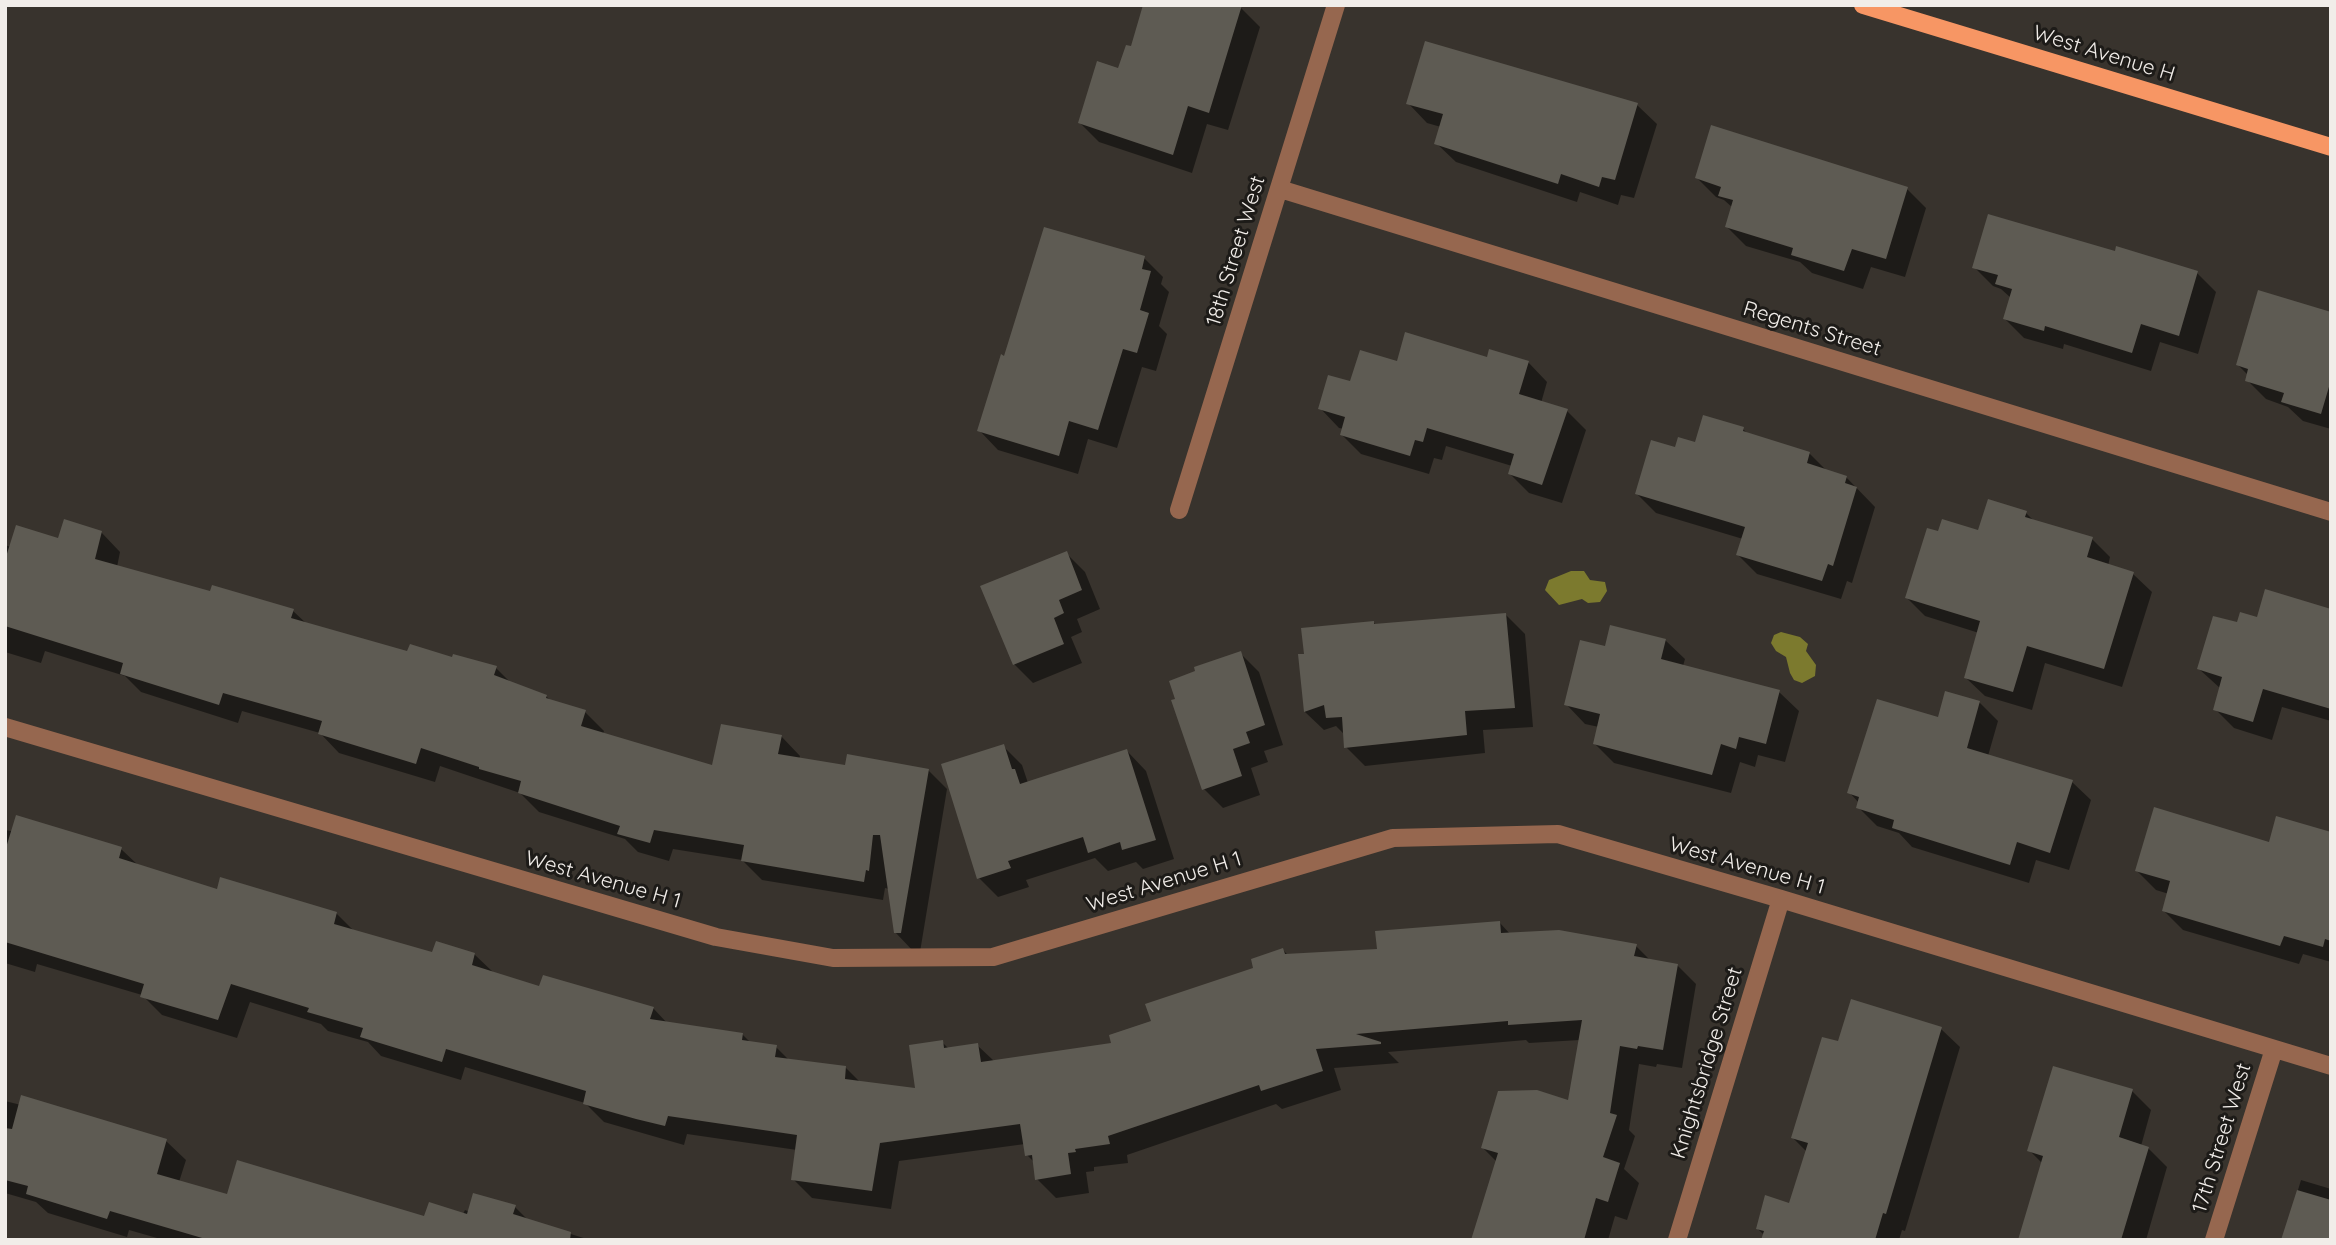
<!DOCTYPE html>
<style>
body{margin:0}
#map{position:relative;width:2336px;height:1245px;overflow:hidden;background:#38332d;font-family:Quicksand,sans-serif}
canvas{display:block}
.frame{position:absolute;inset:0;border:7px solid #f1ede9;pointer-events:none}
</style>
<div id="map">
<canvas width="2336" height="1245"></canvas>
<div class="frame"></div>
</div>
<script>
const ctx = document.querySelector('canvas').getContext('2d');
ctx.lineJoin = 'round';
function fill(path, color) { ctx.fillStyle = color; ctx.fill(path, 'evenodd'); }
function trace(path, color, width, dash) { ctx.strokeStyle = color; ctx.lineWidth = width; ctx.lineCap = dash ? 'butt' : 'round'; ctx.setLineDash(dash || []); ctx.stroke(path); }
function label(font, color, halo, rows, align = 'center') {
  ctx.font = font + ' Quicksand,sans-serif'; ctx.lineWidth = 6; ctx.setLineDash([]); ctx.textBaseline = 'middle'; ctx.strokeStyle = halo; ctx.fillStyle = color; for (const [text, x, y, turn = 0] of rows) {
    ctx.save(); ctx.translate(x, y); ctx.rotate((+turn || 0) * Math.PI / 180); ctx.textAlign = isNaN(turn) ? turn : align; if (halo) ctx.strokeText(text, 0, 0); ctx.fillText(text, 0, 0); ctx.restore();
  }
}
fill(new Path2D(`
 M 1571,571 L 1584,571 L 1590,580 L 1605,582 L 1607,591 L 1600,602 L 1588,603 L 1582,599 L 1559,605 L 1545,590 L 1549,580 Z
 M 1781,632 L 1800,637 L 1808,644 L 1806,651 L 1816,665 L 1815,676 L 1802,683 L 1794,680 L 1790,673 L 1786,657 L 1776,651 L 1771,643 L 1774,635 Z`), '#7c7a2e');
fill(new Path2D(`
 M 1241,8 L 1260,27 L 1228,130 L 1207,124 L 1192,173 L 1099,142 L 1080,123 L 1119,70 L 1132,49 Z
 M 1408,103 L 1637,105 L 1657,124 L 1634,198 L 1621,195 L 1618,205 L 1580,192 L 1577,202 L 1456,162 L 1436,143 L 1441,127 L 1427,123 Z
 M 1697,178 L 1907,189 L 1926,208 L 1905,277 L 1871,267 L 1863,289 L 1812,273 L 1800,262 L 1746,246 L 1727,227 L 1733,208 L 1724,200 L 1716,197 Z
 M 2116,253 L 2197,273 L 2216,292 L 2198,354 L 2160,342 L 2151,371 L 2064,344 L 2063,349 L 2024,338 L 2005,319 L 2011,298 L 2001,289 L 1993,286 L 1974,267 Z
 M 1144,258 L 1163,277 L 1161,284 L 1169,292 L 1159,326 L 1167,334 L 1156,371 L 1142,367 L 1117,448 L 1088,439 L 1078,474 L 998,450 L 979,430 L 1005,358 Z
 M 2331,314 L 2331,429 L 2303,421 L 2288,407 L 2266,399 L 2247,380 L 2248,375 L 2238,365 Z
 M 1488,359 L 1528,362 L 1547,382 L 1541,403 L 1567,411 L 1586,430 L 1562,503 L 1529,493 L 1510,474 L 1512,466 L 1446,446 L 1442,460 L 1434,458 L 1429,474 L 1361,454 L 1342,435 L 1344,429 L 1339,428 L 1320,408 L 1352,383 L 1398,363 Z
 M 1743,429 L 1749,435 L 1809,453 L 1827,471 L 1846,477 L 1875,507 L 1852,583 L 1847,581 L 1841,599 L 1757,574 L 1738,555 L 1743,539 L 1656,513 L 1637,494 L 1676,450 Z
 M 2026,513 L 2034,521 L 2092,539 L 2110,557 L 2108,566 L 2133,574 L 2152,592 L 2122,687 L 2045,663 L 2032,710 L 1985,696 L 1966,678 L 1979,633 L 1925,616 L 1907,598 L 1939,533 L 1980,532 Z
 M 101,532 L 120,552 L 117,567 L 211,594 L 293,611 L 307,624 L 408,654 L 453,659 L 496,668 L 512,684 L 546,696 L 551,701 L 585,712 L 604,731 L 603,734 L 713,767 L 781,736 L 800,756 L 799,760 L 846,767 L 928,770 L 947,789 L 920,952 L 914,952 L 895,932 L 889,889 L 885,888 L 883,900 L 762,880 L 742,860 L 673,849 L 669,861 L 638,852 L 625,839 L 539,812 L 520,793 L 440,766 L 435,782 L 339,753 L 320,733 L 242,711 L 238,723 L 141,692 L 125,676 L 45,651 L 41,663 L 5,652 L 5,545 L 11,547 Z
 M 1066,553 L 1085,572 L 1100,609 L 1077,619 L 1082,632 L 1071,637 L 1082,663 L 1033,683 L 1014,664 Z
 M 2331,611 L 2331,721 L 2282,707 L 2272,740 L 2234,728 L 2215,709 L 2221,689 L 2199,669 L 2238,625 L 2258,619 Z
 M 1506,615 L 1525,634 L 1533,727 L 1483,730 L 1485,753 L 1365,766 L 1346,747 L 1345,735 L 1336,726 L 1324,730 L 1305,712 L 1305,655 L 1374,623 L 1377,626 Z
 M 1665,640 L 1685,659 L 1683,666 L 1779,692 L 1799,711 L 1785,762 L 1758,755 L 1755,767 L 1740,762 L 1731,793 L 1614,763 L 1595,744 L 1599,727 L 1585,724 L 1566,704 L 1606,649 Z
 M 1240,653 L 1259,672 L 1283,745 L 1264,751 L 1268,762 L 1251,768 L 1260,795 L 1223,808 L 1204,789 Z
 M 1979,702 L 1998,721 L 1988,756 L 2072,782 L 2091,800 L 2069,870 L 2036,860 L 2029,883 L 1912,847 L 1899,833 L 1877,826 L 1858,807 L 1859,803 L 1849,792 L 1939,719 Z
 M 1003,746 L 1022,765 L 1028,783 L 1127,751 L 1146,771 L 1174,859 L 1143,869 L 1136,862 L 1108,871 L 1095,858 L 1026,880 L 1029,887 L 998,897 L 979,878 Z
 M 5,830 L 121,849 L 139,866 L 218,891 L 336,913 L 355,932 L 434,954 L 474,954 L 494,973 L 540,988 L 653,1008 L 668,1024 L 742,1034 L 751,1043 L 776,1047 L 790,1061 L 845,1067 L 861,1083 L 917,1090 L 942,1042 L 949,1049 L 977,1045 L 994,1061 L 1114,1044 L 1255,969 L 1283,950 L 1289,956 L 1379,950 L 1500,923 L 1511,935 L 1636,946 L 1651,961 L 1677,965 L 1696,984 L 1682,1068 L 1657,1064 L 1656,1067 L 1639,1064 L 1629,1130 L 1635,1136 L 1624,1169 L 1639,1183 L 1627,1220 L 1615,1216 L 1608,1240 L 1473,1240 L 1497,1162 L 1483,1148 L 1569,1102 L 1580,1040 L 1529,1043 L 1526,1040 L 1388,1052 L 1399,1063 L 1334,1068 L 1341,1090 L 1282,1109 L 1276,1104 L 1127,1155 L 1128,1163 L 1094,1167 L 1094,1171 L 1086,1172 L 1089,1193 L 1056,1198 L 1037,1179 L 1035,1163 L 1027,1155 L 1025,1144 L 899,1161 L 891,1209 L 812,1198 L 793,1179 L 797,1150 L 687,1134 L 684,1145 L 604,1122 L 585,1103 L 465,1067 L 461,1080 L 381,1056 L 368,1042 L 328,1031 L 321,1024 L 250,1002 L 237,1038 L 162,1015 L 142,995 L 37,964 L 35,972 L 5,963 Z
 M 2331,834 L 2331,962 L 2303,954 L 2299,964 L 2183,930 L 2164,911 L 2169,894 L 2156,890 L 2137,871 Z
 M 1941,1029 L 1960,1047 L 1905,1231 L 1902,1230 L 1899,1240 L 1763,1240 L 1764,1235 L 1758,1229 L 1790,1205 L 1807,1152 L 1793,1138 L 1839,1044 Z
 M 2132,1091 L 2151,1110 L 2141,1146 L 2148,1148 L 2167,1167 L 2146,1240 L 2020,1240 L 2043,1164 L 2029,1150 Z
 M 5,1101 L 166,1141 L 186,1160 L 179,1182 L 228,1196 L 426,1218 L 463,1214 L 465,1210 L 470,1212 L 475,1195 L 515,1207 L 529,1221 L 590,1240 L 164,1240 L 129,1230 L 127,1237 L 48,1213 L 36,1202 L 5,1193 Z
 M 2301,1180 L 2331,1189 L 2331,1240 L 2283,1240 Z`), '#0007');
fill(new Path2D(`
 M 1143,5 L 1242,5 L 1209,113 L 1188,106 L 1173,155 L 1078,123 L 1097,61 L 1118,68 L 1126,45 L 1131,46 Z
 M 1425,41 L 1638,103 L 1615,180 L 1602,177 L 1599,187 L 1561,174 L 1558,184 L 1434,144 L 1443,114 L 1406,104 Z
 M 1711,125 L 1908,187 L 1886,259 L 1852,249 L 1844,271 L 1791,255 L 1793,248 L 1725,227 L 1733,200 L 1718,196 L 1721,187 L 1695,178 Z
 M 1988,214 L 2115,251 L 2116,246 L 2198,271 L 2179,336 L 2141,324 L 2132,353 L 2045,326 L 2044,331 L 2003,319 L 2012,289 L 1995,284 L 1998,275 L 1972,268 Z
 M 1044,227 L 1145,256 L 1142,269 L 1151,271 L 1140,310 L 1149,313 L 1137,353 L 1123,349 L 1098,430 L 1069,421 L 1059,456 L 977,431 L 1001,354 L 1004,356 Z
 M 2258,290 L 2331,312 L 2331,380 L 2321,414 L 2281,402 L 2284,393 L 2245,381 L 2248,369 L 2236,365 Z
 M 1405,332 L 1487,357 L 1489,349 L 1529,361 L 1519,394 L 1568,409 L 1542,485 L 1508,474 L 1514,454 L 1427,428 L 1423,442 L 1415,440 L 1410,456 L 1340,435 L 1345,417 L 1318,409 L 1328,375 L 1350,381 L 1360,350 L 1397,361 Z
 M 1703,415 L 1744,427 L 1743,431 L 1810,452 L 1807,463 L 1847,476 L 1845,483 L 1857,487 L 1833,566 L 1828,564 L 1822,581 L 1736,555 L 1745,527 L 1635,494 L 1651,440 L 1675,447 L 1678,437 L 1695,442 Z
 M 1988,499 L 2027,511 L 2025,517 L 2093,537 L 2087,557 L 2134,572 L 2104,669 L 2027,646 L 2013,692 L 1964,678 L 1980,621 L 1905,598 L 1927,528 L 1938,531 L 1942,519 L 1978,530 Z
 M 64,519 L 102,531 L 95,559 L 210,591 L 212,585 L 294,609 L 291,618 L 407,651 L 410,644 L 452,657 L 453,654 L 497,666 L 494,675 L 547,695 L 546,698 L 586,710 L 581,726 L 712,765 L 721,724 L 782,735 L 778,754 L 845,765 L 847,754 L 929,769 L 901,933 L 894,933 L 880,835 L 873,835 L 869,871 L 866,870 L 864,882 L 741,861 L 744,845 L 654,830 L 650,843 L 617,834 L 620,826 L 518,793 L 521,781 L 479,769 L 479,767 L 421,748 L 416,764 L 318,734 L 322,721 L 223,693 L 219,705 L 120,674 L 123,663 L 5,626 L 5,560 L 16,525 L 58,538 Z
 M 1067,551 L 1082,590 L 1059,600 L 1064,613 L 1054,618 L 1064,644 L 1013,665 L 980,586 Z
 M 2265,589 L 2331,609 L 2331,709 L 2263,689 L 2253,722 L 2213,710 L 2222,677 L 2197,669 L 2213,616 L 2237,622 L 2240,612 L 2257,617 Z
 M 1506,613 L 1515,708 L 1465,711 L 1467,735 L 1344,748 L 1342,717 L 1326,718 L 1324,705 L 1304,712 L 1298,654 L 1304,654 L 1301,628 L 1374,621 L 1374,624 Z
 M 1610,625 L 1666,639 L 1661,659 L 1780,690 L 1766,744 L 1739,737 L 1736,749 L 1721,744 L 1712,775 L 1593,744 L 1600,714 L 1564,705 L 1580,640 L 1605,646 Z
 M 1241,651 L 1265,725 L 1246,732 L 1250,743 L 1233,749 L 1242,776 L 1202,790 L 1171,700 L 1175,699 L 1169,681 L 1195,671 L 1194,667 Z
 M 1945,691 L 1980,701 L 1967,748 L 2073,780 L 2050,853 L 2017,842 L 2010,865 L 1892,828 L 1894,820 L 1856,808 L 1859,797 L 1847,793 L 1877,699 L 1938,717 Z
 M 1004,744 L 1012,769 L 1015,769 L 1020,784 L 1127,749 L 1156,840 L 1122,850 L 1120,842 L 1088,853 L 1083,837 L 1008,861 L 1011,868 L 977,879 L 941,764 Z
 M 2154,807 L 2269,842 L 2276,816 L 2331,832 L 2331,941 L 2325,939 L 2323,947 L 2284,936 L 2280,946 L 2162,911 L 2170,881 L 2135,871 Z
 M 16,815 L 122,847 L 119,858 L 217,889 L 220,877 L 337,912 L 334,924 L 432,952 L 436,941 L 475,953 L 472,965 L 539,986 L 543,975 L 654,1007 L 650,1019 L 743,1033 L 742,1040 L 777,1045 L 775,1057 L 846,1066 L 845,1079 L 915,1088 L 909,1045 L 943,1040 L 944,1048 L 978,1043 L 981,1062 L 1111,1043 L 1109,1035 L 1151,1021 L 1145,1004 L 1253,968 L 1251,959 L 1283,948 L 1285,954 L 1377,949 L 1375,931 L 1500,921 L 1501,933 L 1559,930 L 1637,944 L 1634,956 L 1678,964 L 1663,1050 L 1638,1046 L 1637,1049 L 1620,1046 L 1610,1113 L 1617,1115 L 1603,1157 L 1620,1163 L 1608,1202 L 1596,1198 L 1584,1240 L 1471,1240 L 1498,1153 L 1481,1148 L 1498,1091 L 1537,1090 L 1568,1100 L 1582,1020 L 1508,1025 L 1508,1021 L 1356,1034 L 1381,1042 L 1381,1044 L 1316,1049 L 1323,1071 L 1261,1091 L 1259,1085 L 1108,1136 L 1110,1144 L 1075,1149 L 1076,1152 L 1068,1153 L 1071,1174 L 1035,1180 L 1032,1155 L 1025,1156 L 1020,1124 L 880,1143 L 872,1191 L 791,1180 L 797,1135 L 668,1116 L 665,1126 L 636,1119 L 583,1104 L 586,1091 L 446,1049 L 442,1062 L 360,1037 L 363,1028 L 307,1012 L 309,1008 L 231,984 L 218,1020 L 140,997 L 144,984 L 5,942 L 5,851 Z
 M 1851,999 L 1942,1027 L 1886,1214 L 1883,1213 L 1875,1240 L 1761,1240 L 1764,1231 L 1756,1229 L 1765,1195 L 1789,1203 L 1808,1143 L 1791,1138 L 1822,1037 L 1838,1041 Z
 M 2053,1066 L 2133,1089 L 2119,1137 L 2149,1147 L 2121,1240 L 2018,1240 L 2043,1156 L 2027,1151 Z
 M 21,1095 L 167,1139 L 157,1174 L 227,1194 L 237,1160 L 424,1216 L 429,1202 L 467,1214 L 473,1193 L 516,1205 L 513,1214 L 571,1232 L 570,1240 L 209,1240 L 110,1211 L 107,1219 L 26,1194 L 28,1186 L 5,1180 L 5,1128 L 12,1129 Z
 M 2297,1190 L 2331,1200 L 2331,1240 L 2281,1240 Z`), '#5e5b53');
trace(new Path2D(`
 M 1280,189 L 2331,512
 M 1179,510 L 1336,5
 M 5,727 L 716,937 L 833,958 L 993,957 L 1393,838 L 1558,834 L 1781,899 L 2331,1066
 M 1677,1240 L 1781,899
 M 2214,1240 L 2274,1049`), '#96674f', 18);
trace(new Path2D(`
 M 1863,5 L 2331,147`), '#f79664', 18);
label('21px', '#f1ede9', '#1d1b18', [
 ["West Avenue H",2104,54,17],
 ["18th Street West",1236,251,-73],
 ["Regents Street",1812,329,17],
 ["West Avenue H 1",1747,866,16],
 ["West Avenue H 1",603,880,16],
 ["West Avenue H 1",1164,882,-17],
 ["Knightsbridge Street",1707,1063,-73],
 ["17th Street West",2222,1138,-73]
]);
</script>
